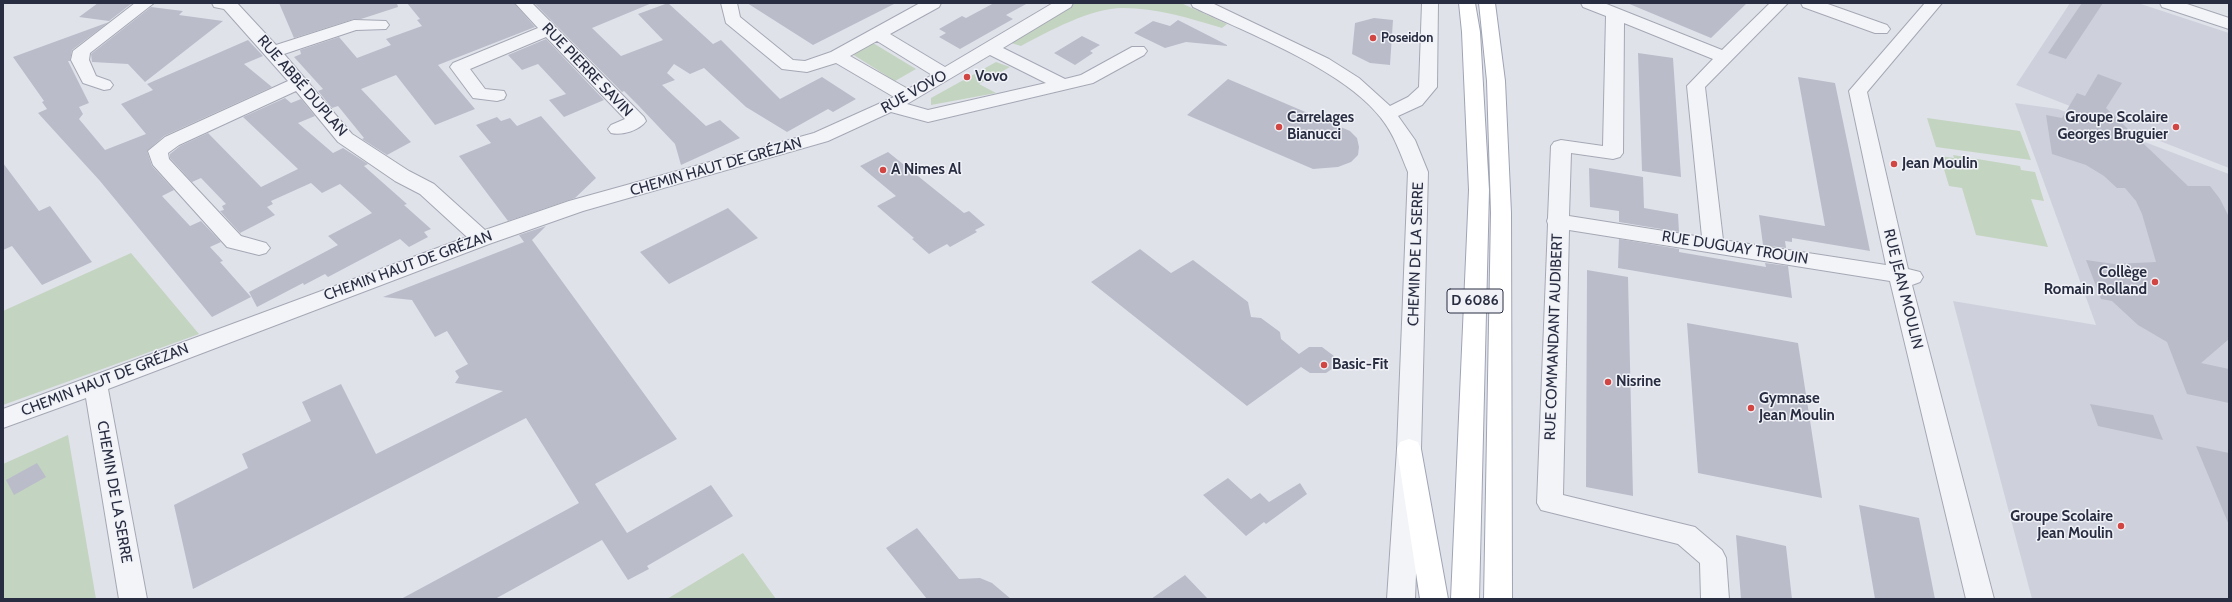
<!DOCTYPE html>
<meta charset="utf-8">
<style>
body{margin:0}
#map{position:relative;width:2232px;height:602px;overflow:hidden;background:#e0e2ea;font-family:Cabin,sans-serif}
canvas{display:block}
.frame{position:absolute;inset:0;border:4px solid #282d41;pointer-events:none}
</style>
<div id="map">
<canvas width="2232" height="602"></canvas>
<div class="frame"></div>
</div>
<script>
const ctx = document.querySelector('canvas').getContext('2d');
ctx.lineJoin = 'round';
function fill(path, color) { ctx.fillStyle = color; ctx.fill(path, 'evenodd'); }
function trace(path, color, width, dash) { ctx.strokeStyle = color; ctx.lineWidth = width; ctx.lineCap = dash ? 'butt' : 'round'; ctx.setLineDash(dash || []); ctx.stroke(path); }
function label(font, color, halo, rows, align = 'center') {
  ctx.font = font + ' Cabin,sans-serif'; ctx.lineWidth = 3; ctx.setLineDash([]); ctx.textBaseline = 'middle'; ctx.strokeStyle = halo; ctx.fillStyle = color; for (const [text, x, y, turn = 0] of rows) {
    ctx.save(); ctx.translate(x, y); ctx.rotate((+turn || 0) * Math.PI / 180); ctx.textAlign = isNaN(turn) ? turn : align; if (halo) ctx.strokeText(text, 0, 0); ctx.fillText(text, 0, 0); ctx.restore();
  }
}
fill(new Path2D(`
 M 2070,3 L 2138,3 L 2229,33 L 2229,168 L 2016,85 Z
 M 2015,103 L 2058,109 L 2229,174 L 2229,599 L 2032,599 L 1953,301 L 2096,325 Z`), '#ced1dc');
fill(new Path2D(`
 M 1073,3 L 1181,3 L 1227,24 L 1222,28 C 1189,18 1157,8 1123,8 C 1091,8 1049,31 1021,46 L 1011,43 Z
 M 873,43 L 916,69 L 895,81 L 852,54 Z
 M 996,62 L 1010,67 L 979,84 L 996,93 L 931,105 L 931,98 Z
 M 1927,118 L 2020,131 L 2031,160 L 1936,147 Z
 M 1953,155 L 2020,166 L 2021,170 L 2035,172 L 2044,201 L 2031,199 L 2048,247 L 1976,235 L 1962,188 L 1949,186 L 1940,156 L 1954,158 Z
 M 131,253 L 199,334 L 3,405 L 3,311 Z
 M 68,435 L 96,599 L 3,599 L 3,464 Z
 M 743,553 L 776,599 L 667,599 Z`), '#c3d4c1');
fill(new Path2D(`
 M 98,3 L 124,3 L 131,4 L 109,21 L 79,17 Z
 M 279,3 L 397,3 L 398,7 L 361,19 L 354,19 L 294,38 Z
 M 407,3 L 514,3 L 535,27 L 438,65 L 475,109 L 435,125 L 396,75 L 361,89 L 411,142 L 387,155 L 362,139 L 364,138 L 338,106 L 332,108 L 318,91 L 323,89 L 294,57 L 301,54 L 300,50 L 339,37 L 357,58 L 391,45 L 386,39 L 422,26 L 417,20 L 420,19 Z
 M 534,3 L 652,3 L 592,28 L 621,56 L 663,40 L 638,14 L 668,3 L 713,44 L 721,40 L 780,99 L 822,77 L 856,99 L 833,112 L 828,109 L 787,132 L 746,107 L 704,68 L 690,74 L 674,64 L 667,73 L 675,80 L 662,85 L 706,126 L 720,120 L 740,138 L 681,165 L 675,144 L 637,104 L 624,91 L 622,92 Z
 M 747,3 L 896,3 L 813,45 Z
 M 994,3 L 1028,3 L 1006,15 L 1013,19 L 960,49 L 939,37 L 946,33 L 939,29 L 962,16 L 966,18 Z
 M 1627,3 L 1747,3 L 1711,38 Z
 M 2082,3 L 2103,3 L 2066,59 L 2048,53 Z
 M 151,7 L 183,11 L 179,15 L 223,21 L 145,82 L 128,64 L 92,62 L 91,54 Z
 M 1374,18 L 1393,20 L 1390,65 L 1370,63 L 1352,54 L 1355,23 Z
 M 1178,20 L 1227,45 L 1227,46 L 1186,42 L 1165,48 L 1134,33 L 1153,21 L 1170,26 Z
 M 109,22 L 72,50 L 70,61 L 68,61 L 89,103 L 79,107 L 83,114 L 79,119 L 105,150 L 146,134 L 121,104 L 153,90 L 147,84 L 248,40 L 263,56 L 244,64 L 272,87 L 164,136 L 147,151 L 152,166 L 174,190 L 162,196 L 190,226 L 201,221 L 221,242 L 210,247 L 223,261 L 220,262 L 251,297 L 212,317 L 100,181 L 38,113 L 47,109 L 42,102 L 44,101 L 13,57 Z
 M 1082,36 L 1100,45 L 1090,51 L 1093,53 L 1075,65 L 1054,53 Z
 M 546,39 L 604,100 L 564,117 L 549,100 L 566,94 L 538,64 L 522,70 L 508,55 Z
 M 1638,53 L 1673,58 L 1681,177 L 1642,171 Z
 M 2098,74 L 2122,83 L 2106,108 L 2188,186 L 2210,186 L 2220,199 L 2229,217 L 2229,339 L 2201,363 L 2229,369 L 2229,403 L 2187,394 L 2167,342 L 2138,325 L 2112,301 L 2101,299 L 2086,260 L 2114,264 L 2156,262 L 2142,214 L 2136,201 L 2125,188 L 2117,188 L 2104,176 L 2086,165 L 2052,154 L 2046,115 L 2062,118 L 2077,93 L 2085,96 Z
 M 1798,77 L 1835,83 L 1870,251 L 1792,238 L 1792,242 L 1785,241 L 1786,248 L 1763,245 L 1759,215 L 1825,226 Z
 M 1228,79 L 1350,131 L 1357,138 L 1359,147 L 1358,155 L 1351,162 L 1338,167 L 1313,169 L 1187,115 Z
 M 285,98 L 291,103 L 301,99 L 315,116 L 298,123 L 333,153 L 343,148 L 368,164 L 364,166 L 407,204 L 404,205 L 431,229 L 424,232 L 428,237 L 409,247 L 400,239 L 328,277 L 325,274 L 304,285 L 303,283 L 257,307 L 249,292 L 338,245 L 328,236 L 372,213 L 340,184 L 322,193 L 311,183 L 271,201 L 273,204 L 267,207 L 275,215 L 240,233 L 220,211 L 224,210 L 222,206 L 226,204 L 201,178 L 192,182 L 170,158 L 170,154 L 180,146 L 208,133 L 261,187 L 298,169 L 243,117 Z
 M 541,116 L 596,178 L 575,198 L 508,221 L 459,156 L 491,143 L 476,125 L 497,117 L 501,121 L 510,118 L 517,126 Z
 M 888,152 L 964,213 L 969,211 L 985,225 L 975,230 L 977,232 L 950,247 L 947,244 L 929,254 L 912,239 L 914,238 L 877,206 L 896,196 L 860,166 Z
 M 3,163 L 39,211 L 50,206 L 92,262 L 42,285 L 12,246 L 3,250 Z
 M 1589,168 L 1643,177 L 1644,208 L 1678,214 L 1679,232 L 1619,222 L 1619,211 L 1590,207 Z
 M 728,208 L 758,238 L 669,284 L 640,252 Z
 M 546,226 L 532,240 L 677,439 L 595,484 L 627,533 L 711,485 L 733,516 L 647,566 L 649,569 L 628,580 L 602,540 L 495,599 L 401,599 L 579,503 L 526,418 L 193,589 L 174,505 L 248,468 L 242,454 L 311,421 L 302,402 L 341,384 L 376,454 L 503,391 L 455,383 L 459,377 L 455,371 L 468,364 L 447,331 L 435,337 L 412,300 L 383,297 L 524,242 L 519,235 Z
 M 1619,239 L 1679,249 L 1679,252 L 1766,267 L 1765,263 L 1788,266 L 1792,298 L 1618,268 Z
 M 1140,249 L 1171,273 L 1193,260 L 1248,302 L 1251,317 L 1261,318 L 1280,332 L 1281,339 L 1299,354 L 1309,347 L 1322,347 L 1334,356 L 1335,367 L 1326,373 L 1310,373 L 1301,367 L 1247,406 L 1091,282 Z
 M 1587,270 L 1628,277 L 1633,496 L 1586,487 Z
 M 1687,323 L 1798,343 L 1822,498 L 1698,473 Z
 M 2090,404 L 2153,415 L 2163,440 L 2098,426 Z
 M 2196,446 L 2229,453 L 2229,525 Z
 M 37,463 L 46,477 L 14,495 L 6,480 Z
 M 1228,478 L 1251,499 L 1260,493 L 1269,502 L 1300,483 L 1307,494 L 1266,524 L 1264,522 L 1246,536 L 1203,495 Z
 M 1859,505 L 1919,518 L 1935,599 L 1875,599 Z
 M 917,528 L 959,579 L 980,578 L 992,583 L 1011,599 L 927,599 L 886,548 Z
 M 1736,535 L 1786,546 L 1792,599 L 1741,599 Z
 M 1185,575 L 1208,599 L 1151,599 Z`), '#babdc9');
const minor = new Path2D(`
 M 135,3 L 154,3 L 90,53 L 89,60 L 96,76 L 110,81 L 113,85 L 110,89 L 104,90 L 83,83 L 71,60 L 73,51 Z
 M 212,3 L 237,3 L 276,45 L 354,20 L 386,21 L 389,25 L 386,29 L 356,30 L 284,54 L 352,134 L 409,171 L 434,184 L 485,230 L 569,201 L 814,133 L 894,97 L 836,63 L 807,72 L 782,69 L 726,23 L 721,3 L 737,3 L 740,17 L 793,60 L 805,61 L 831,52 L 920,3 L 941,3 L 939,7 L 890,34 L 945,67 L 1053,3 L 1073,3 L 1071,7 L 1003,48 L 1065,79 L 1081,75 L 1132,47 L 1144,47 L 1147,51 L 1144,55 L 1093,83 L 928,122 L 891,112 L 828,141 L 583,211 L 489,244 L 108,389 L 147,599 L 119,599 L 86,398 L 3,428 L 3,409 L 467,237 L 420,194 L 395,181 L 338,142 L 296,91 L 179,145 L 168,153 L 169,159 L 241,236 L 266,243 L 270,248 L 266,253 L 259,255 L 227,247 L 153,165 L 148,151 L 165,137 L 288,81 L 224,9 L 214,7 ZM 877,41 L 932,75 L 908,89 L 850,56 ZM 990,55 L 1046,83 L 928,110 L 907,104 Z
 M 515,3 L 532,3 L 644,117 L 646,121 C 640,130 622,136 611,133 L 608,129 L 611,125 L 625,119 L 546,37 L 470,69 L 485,89 L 504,91 L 506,95 L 504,99 L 497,101 L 473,98 L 450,67 L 453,63 L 538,28 Z
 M 1191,3 L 1212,3 L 1329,59 L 1359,78 L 1390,106 L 1408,97 L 1419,87 L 1422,3 L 1438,3 L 1437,87 L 1422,105 L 1398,116 L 1415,140 L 1428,172 L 1421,449 L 1415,599 L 1387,599 L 1397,449 L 1408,172 C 1400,153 1394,134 1381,118 C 1343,69 1249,34 1193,7 Z
 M 1581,3 L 1604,3 L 1722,50 L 1770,3 L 1788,3 L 1705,87 L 1723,240 L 1886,265 L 1849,91 L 1925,3 L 1942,3 L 1867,92 L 1908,269 L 1920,272 L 1923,277 L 1920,282 L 1912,285 L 1994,599 L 1966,599 L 1890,281 L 1569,230 L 1563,495 L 1695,527 L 1722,550 L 1726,558 L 1729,599 L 1701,599 L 1700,563 L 1678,544 L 1541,510 L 1537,503 L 1548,224 L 1547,221 L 1548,218 L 1551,146 L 1554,142 L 1561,140 L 1603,146 L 1606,16 L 1583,7 ZM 1624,23 L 1713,59 L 1687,86 L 1702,237 L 1569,216 L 1571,153 L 1613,159 L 1620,157 L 1623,153 Z
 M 1801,3 L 1825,3 L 1887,25 L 1890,29 L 1887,33 L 1875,33 L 1803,7 Z
 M 2160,3 L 2184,3 L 2229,18 L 2229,29 L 2162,7 Z`);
const major = new Path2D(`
 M 1459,3 L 1475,3 L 1480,32 L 1489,190 L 1479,599 L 1451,599 L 1469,190 L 1462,32 Z
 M 1479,3 L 1495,3 L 1505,81 L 1511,213 L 1512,599 L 1484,599 L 1491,213 L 1487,81 Z
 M 1409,439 L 1418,442 L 1421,449 L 1448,599 L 1420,599 L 1397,449 L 1400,442 Z`);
trace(minor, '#a5a8b4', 2);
trace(major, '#9fa4b5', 2);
fill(minor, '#f3f4f8');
fill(major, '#fff');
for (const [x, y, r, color] of [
 [1373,38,4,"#d14543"],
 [967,77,4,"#d14543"],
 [1279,127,4,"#d14543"],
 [2176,127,4,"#d14543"],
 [1894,164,4,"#d14543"],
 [883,170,4,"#d14543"],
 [2155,282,4,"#d14543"],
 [1324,365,4,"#d14543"],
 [1608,382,4,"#d14543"],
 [1751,408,4,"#d14543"],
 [2121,526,4,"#d14543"]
]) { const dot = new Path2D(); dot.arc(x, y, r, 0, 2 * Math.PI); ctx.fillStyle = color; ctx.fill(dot); trace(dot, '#f0f2f7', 1.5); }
label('bold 13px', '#282d41', '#f0f2f7', [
 ["Poseidon",1381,38]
], 'left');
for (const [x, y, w] of [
 [1475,301,56]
]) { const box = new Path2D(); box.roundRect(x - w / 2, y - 12, w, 24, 3); ctx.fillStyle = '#f0f2f7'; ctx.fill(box); trace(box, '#282d41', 1); }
label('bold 14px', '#282d41', null, [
 ["D 6086",1475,301]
]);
label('15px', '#282d41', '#f0f2f7', [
 ["RUE PIERRE SAVIN",587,70,46],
 ["RUE ABBÉ DUPLAN",302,86,49],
 ["RUE VOVO",914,92,-29],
 ["CHEMIN HAUT DE GRÉZAN",716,167,-16],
 ["RUE DUGUAY TROUIN",1735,248,9],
 ["CHEMIN DE LA SERRE",1416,254,-88],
 ["CHEMIN HAUT DE GRÉZAN",408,266,-20],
 ["RUE JEAN MOULIN",1903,289,76],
 ["RUE COMMANDANT AUDIBERT",1554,337,-88],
 ["CHEMIN HAUT DE GRÉZAN",105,380,-21],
 ["CHEMIN DE LA SERRE",114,492,80]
]);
label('bold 15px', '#282d41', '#f0f2f7', [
 ["Vovo",975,77],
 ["Carrelages",1287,118],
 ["Bianucci",1287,135],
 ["Groupe Scolaire",2168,118,"right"],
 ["Georges Bruguier",2168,135,"right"],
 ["Jean Moulin",1902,164],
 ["A Nimes Al",891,170],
 ["Collège",2147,273,"right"],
 ["Romain Rolland",2147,290,"right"],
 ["Basic-Fit",1332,365],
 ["Nisrine",1616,382],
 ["Gymnase",1759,399],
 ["Jean Moulin",1759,416],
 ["Groupe Scolaire",2113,517,"right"],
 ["Jean Moulin",2113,534,"right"]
], 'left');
</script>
